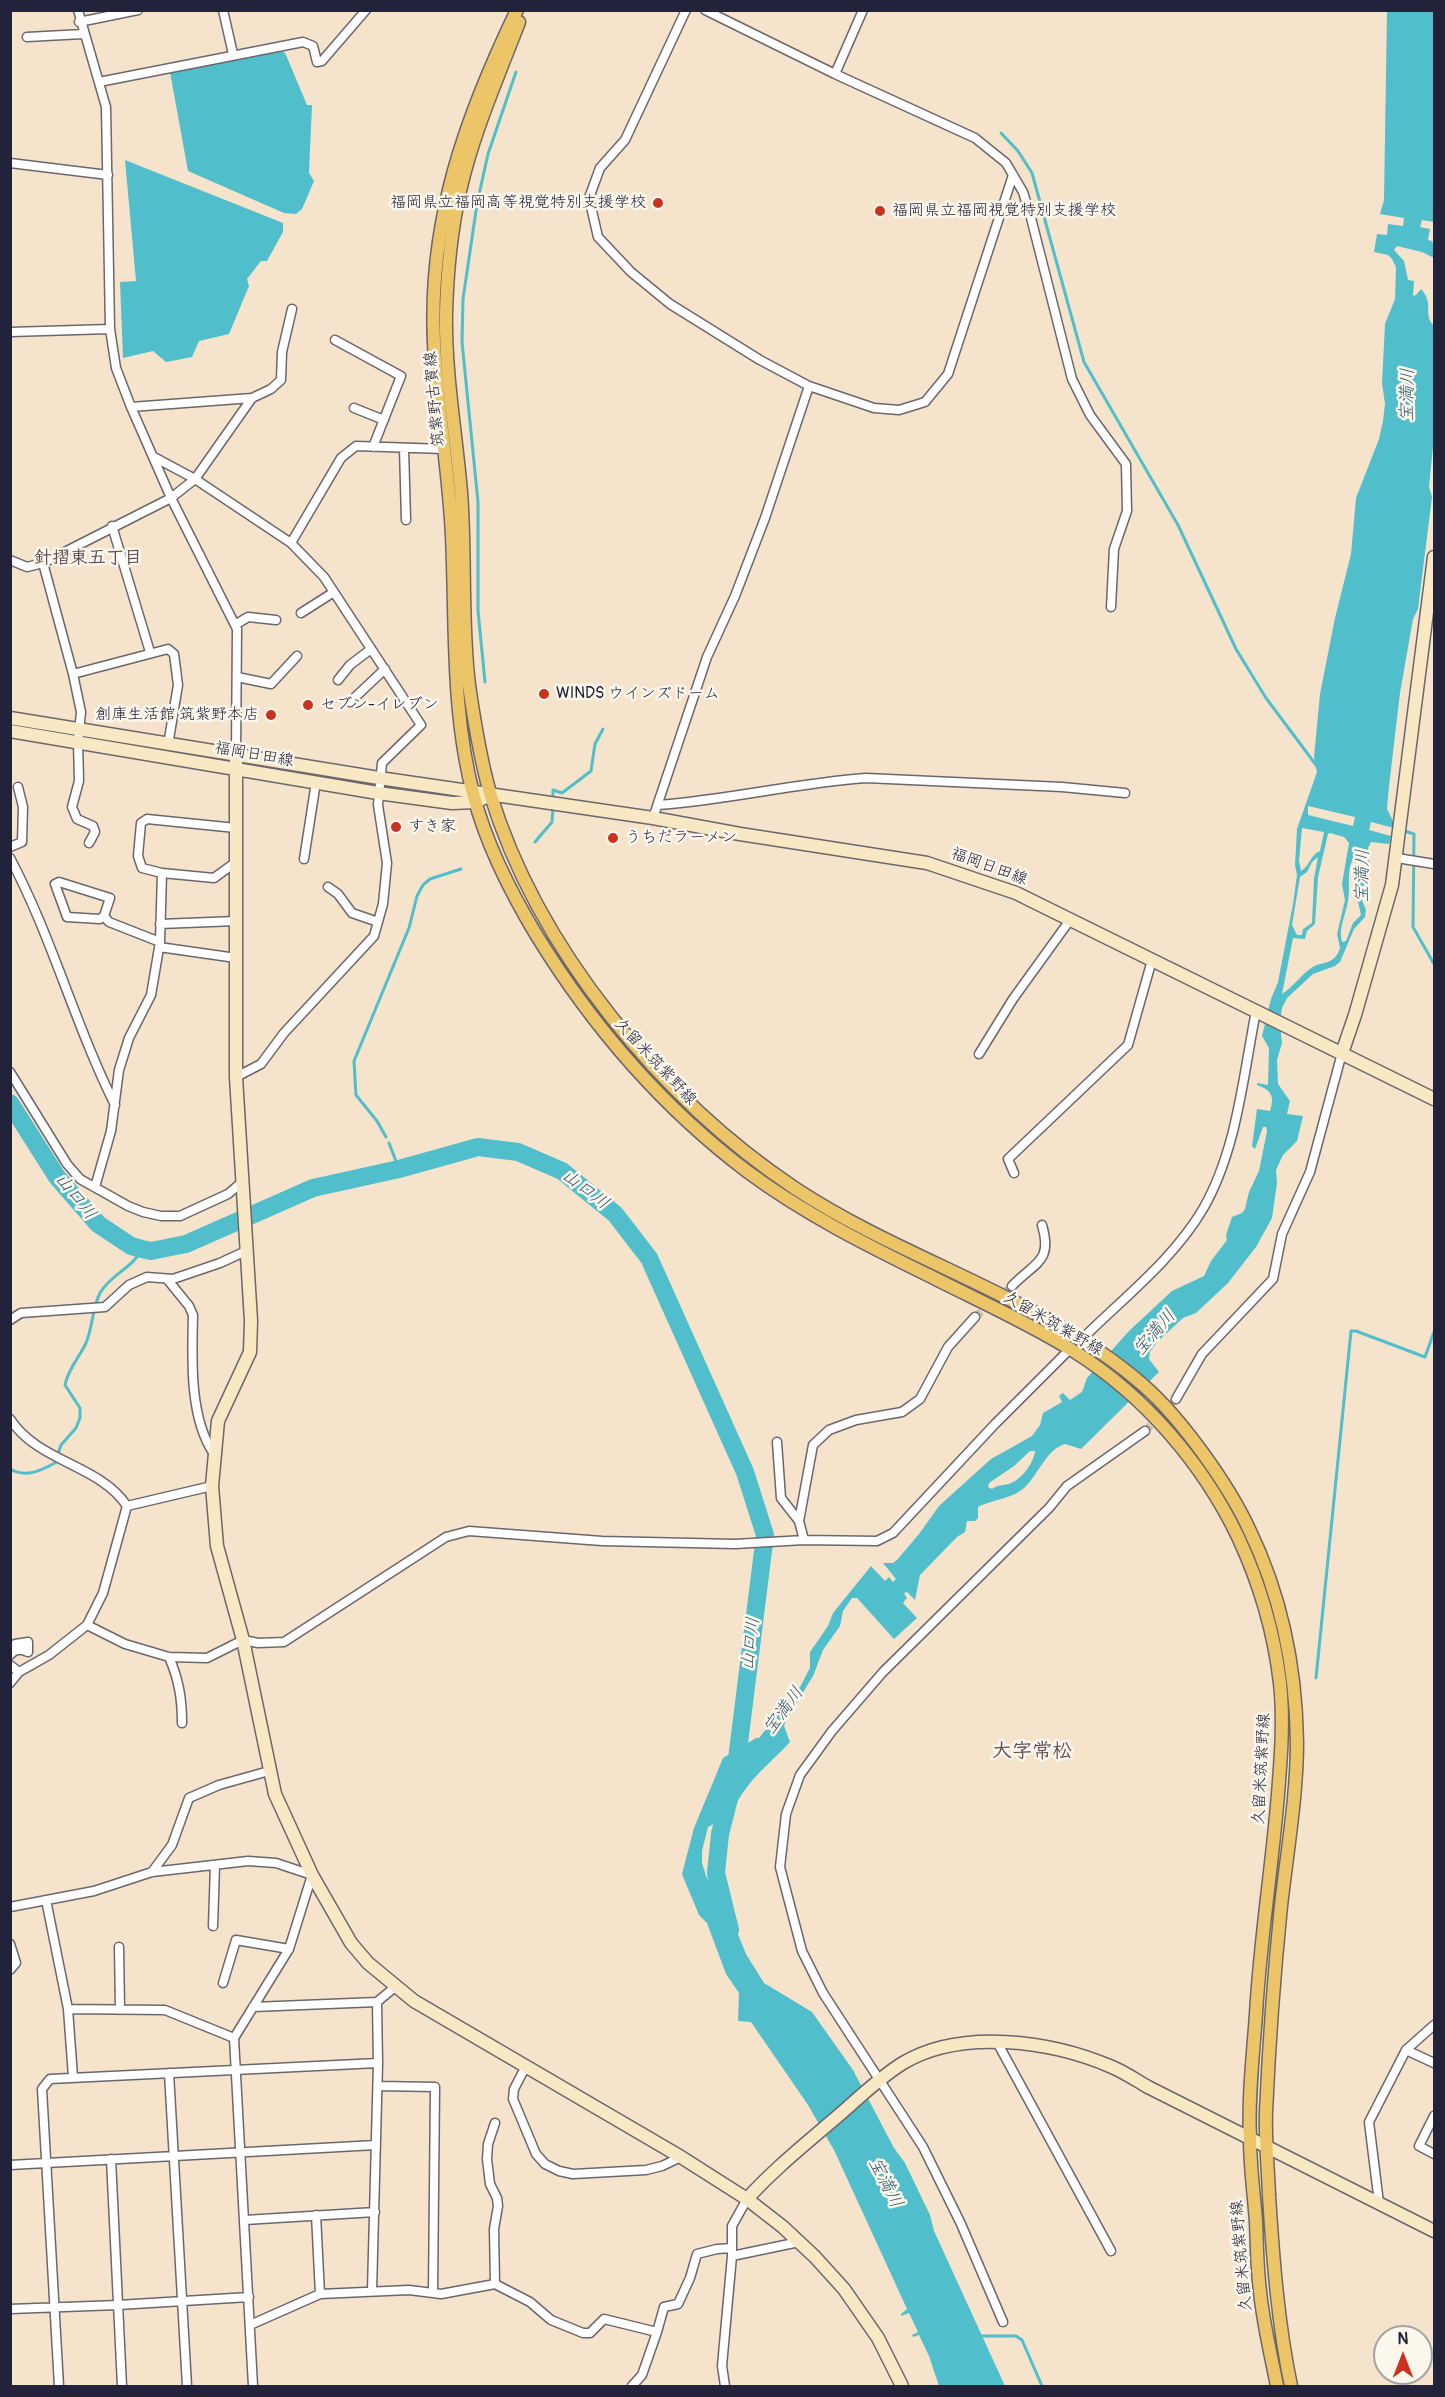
<!DOCTYPE html>
<meta charset="utf-8">
<style>
body{margin:0}
#map{position:relative;width:1445px;height:2397px;overflow:hidden;background:#f5e4cb;font-family:Pangolin,sans-serif}
canvas{display:block}
.frame{position:absolute;inset:0;border:12px solid #22223b;pointer-events:none}
.north{position:absolute;left:1373px;top:2325px;width:60px;height:60px;box-sizing:border-box;background:#fbf7ec;border:2px solid #a4a2a5;border-radius:50%;rotate:0deg;font-size:16px;font-weight:700;line-height:24px;text-align:center;color:#22223b}
.north::after{content:'';display:block;margin:auto;width:21px;height:27px;background:#c8321e;clip-path:polygon(50% 0,100% 100%,50% 72%,0 100%)}
</style>
<div id="map">
<canvas width="1445" height="2397"></canvas>
<div class="frame"></div>
<div class="north">N</div>
</div>
<script>
const ctx = document.querySelector('canvas').getContext('2d');
ctx.lineJoin = 'round';
function fill(path, color) { ctx.fillStyle = color; ctx.fill(path, 'evenodd'); }
function trace(path, color, width, dash) { ctx.strokeStyle = color; ctx.lineWidth = width; ctx.lineCap = dash ? 'butt' : 'round'; ctx.setLineDash(dash || []); ctx.stroke(path); }
function label(font, color, halo, rows, align = 'center') {
  ctx.font = font + ' Pangolin,"Klee One",sans-serif'; ctx.lineWidth = 5; ctx.setLineDash([]); ctx.textBaseline = 'middle'; ctx.strokeStyle = halo; ctx.fillStyle = color; for (const [text, x, y, turn = 0] of rows) {
    ctx.save(); ctx.translate(x, y); ctx.rotate((+turn || 0) * Math.PI / 180); ctx.textAlign = isNaN(turn) ? turn : align; if (halo) ctx.strokeText(text, 0, 0); ctx.fillText(text, 0, 0); ctx.restore();
  }
}
fill(new Path2D(`
 M 1387,11 L 1434,11 L 1434,222 L 1422,220 L 1420,227 L 1430,229 L 1428,240 L 1432,241 L 1434,246 L 1434,258 L 1422,252 L 1397,246 L 1394,250 L 1404,261 L 1408,280 L 1414,281 L 1413,296 L 1416,295 L 1421,289 C 1435,304 1422,314 1434,326 L 1434,436 L 1429,487 L 1432,497 L 1418,609 L 1413,619 L 1400,693 L 1389,786 L 1387,809 L 1395,825 L 1394,828 L 1371,822 L 1369,830 L 1391,836 L 1389,844 L 1371,842 L 1368,848 L 1369,862 L 1361,898 L 1366,910 L 1365,917 L 1354,929 L 1340,962 L 1335,966 L 1313,974 L 1287,998 L 1282,1008 L 1280,1024 L 1282,1043 L 1277,1060 L 1278,1084 L 1290,1101 L 1287,1114 L 1303,1116 L 1297,1141 L 1283,1155 L 1276,1170 L 1277,1183 L 1272,1218 L 1256,1247 L 1228,1283 L 1196,1313 L 1183,1318 L 1157,1342 L 1150,1352 L 1149,1359 L 1159,1372 L 1081,1449 L 1065,1444 C 1047,1449 1039,1473 1026,1486 C 1014,1499 993,1499 978,1507 L 978,1518 L 975,1521 L 967,1521 L 965,1532 L 957,1537 L 920,1575 L 915,1600 L 907,1592 L 904,1593 L 907,1598 L 903,1603 L 917,1618 L 894,1639 L 857,1598 L 852,1598 L 843,1611 L 840,1626 L 823,1650 L 813,1676 L 786,1720 L 784,1726 L 790,1742 C 769,1765 743,1783 732,1814 L 708,1827 L 702,1851 L 702,1863 L 706,1876 L 732,1920 L 746,1954 L 764,1983 L 812,2012 L 853,2070 L 894,2148 L 905,2163 L 930,2215 L 934,2231 L 1005,2386 L 939,2386 L 929,2356 L 919,2335 L 913,2337 L 912,2335 L 918,2332 L 909,2313 L 901,2316 L 901,2314 L 907,2309 L 834,2150 L 808,2105 L 751,2022 L 738,2021 L 739,1993 L 726,1974 L 707,1923 L 699,1915 L 682,1874 L 694,1828 L 723,1758 L 756,1738 L 759,1738 L 800,1687 L 810,1668 L 810,1652 L 828,1626 L 833,1613 L 871,1566 L 885,1581 L 889,1577 L 893,1582 L 896,1579 L 883,1563 L 893,1563 L 897,1560 L 919,1534 L 939,1506 L 950,1496 L 991,1459 L 1032,1436 L 1040,1425 L 1043,1413 L 1062,1402 L 1059,1396 L 1063,1393 L 1070,1400 L 1082,1392 L 1087,1378 L 1129,1331 L 1172,1291 L 1204,1276 L 1211,1261 L 1227,1240 L 1226,1235 L 1232,1217 L 1242,1213 L 1245,1209 L 1249,1192 L 1259,1171 L 1267,1131 L 1266,1127 L 1263,1127 L 1255,1149 L 1252,1146 L 1257,1109 L 1270,1111 C 1275,1096 1271,1090 1257,1085 L 1257,1083 L 1268,1085 L 1269,1048 L 1262,1036 L 1271,999 L 1278,982 L 1293,904 L 1297,875 L 1295,865 L 1297,829 L 1317,772 L 1314,757 L 1320,694 L 1335,618 L 1351,554 L 1356,498 L 1379,439 L 1383,421 L 1385,404 L 1382,383 L 1385,324 L 1395,299 L 1396,267 L 1392,259 L 1388,255 L 1374,252 L 1377,234 L 1387,235 L 1388,224 L 1403,226 L 1404,218 L 1380,214 L 1384,200 ZM 1308,806 L 1355,817 L 1353,826 L 1308,815 ZM 1302,828 L 1324,832 L 1320,851 C 1310,855 1310,866 1301,871 L 1299,861 ZM 1330,833 L 1344,837 L 1349,843 L 1342,884 L 1345,900 L 1337,934 L 1340,948 C 1334,967 1321,960 1310,969 C 1300,976 1292,988 1282,994 L 1293,938 L 1305,939 L 1307,931 L 1315,924 L 1318,877 L 1328,834 ZM 1359,852 L 1362,852 L 1365,857 L 1357,897 L 1361,915 L 1353,923 L 1346,941 L 1342,942 C 1338,929 1346,914 1348,901 C 1351,885 1344,864 1359,852 ZM 1318,857 L 1314,879 L 1312,923 L 1303,929 L 1302,935 L 1297,935 L 1292,925 L 1300,877 L 1307,872 L 1312,862 ZM 1030,1451 L 1035,1451 C 1034,1462 1022,1479 1011,1483 C 1004,1486 998,1484 992,1489 L 988,1487 L 989,1483 L 1014,1466 Z
 M 276,52 L 284,52 L 286,55 L 307,105 L 312,105 L 309,173 L 314,181 L 302,209 L 296,214 L 284,213 L 188,171 L 170,72 Z
 M 125,160 L 283,223 L 283,232 L 267,261 L 261,261 L 247,279 L 249,286 L 229,334 L 199,341 L 192,357 L 166,362 L 153,351 L 123,358 L 120,282 L 136,281 Z`), '#51becc');
trace(new Path2D(`
 M 1001,133 L 1018,151 L 1032,173 L 1084,362 L 1178,525 L 1236,649 L 1266,698 L 1319,769
 M 485,682 L 478,611 L 478,502 L 462,342 L 463,299 L 477,204 L 488,154 L 516,72
 M 553,799 L 553,790 L 562,793 L 591,771 L 595,744 L 603,729
 M 1401,830 L 1414,834 L 1413,927 L 1434,964
 M 535,842 L 552,822 L 553,806
 M 386,1137 L 377,1121 L 356,1095 L 354,1061 L 409,928 L 417,896 L 423,885 L 430,879 L 461,869
 M 389,1143 L 399,1169
 M 10,1469 C 26,1478 40,1471 55,1463 L 61,1445 L 76,1428 L 80,1418 L 80,1408 L 65,1385 C 68,1369 79,1358 86,1343 C 93,1327 92,1308 100,1293 C 111,1274 133,1268 142,1249
 M 1316,1678 L 1351,1331 L 1356,1331 L 1425,1357 L 1434,1332
 M 980,2336 L 1016,2336 L 1022,2340 L 1042,2386`), '#51becc', 3);
trace(new Path2D(`
 M 10,1103 L 57,1177 L 98,1224 L 131,1246 L 142,1249 L 151,1251 L 186,1244 L 313,1188 L 399,1169 L 478,1147 L 518,1152 L 562,1171 L 615,1214 L 649,1258 L 745,1472 L 765,1535 L 735,1775 L 720,1834 L 716,1873 L 730,1930`), '#51becc', 18);
trace(new Path2D(`
 M 975,1317 L 1012,1286
 M 1145,1431 L 1176,1399`), '#cbbdae', 8, [8, 4]);
const street = new Path2D(`
 M 78,10 L 106,107 L 110,329 L 116,368 L 131,407 L 171,498 L 237,629 L 236,755
 M 223,10 L 233,54
 M 686,10 L 625,140 L 600,168 L 589,198 L 598,237 L 631,272 L 670,304 L 760,360 L 809,386 L 874,408 L 899,410 L 925,402 L 948,374 L 1013,175
 M 705,10 L 835,74 L 975,138 L 1006,163 L 1023,192 L 1030,214 L 1072,379 L 1090,415 L 1126,464 L 1127,511 L 1114,549 L 1111,607
 M 79,22 L 138,10
 M 27,37 L 83,34
 M 835,74 L 863,10
 M 99,82 L 303,42 L 313,46 L 317,62 L 322,61 L 366,10
 M 10,163 L 108,175
 M 10,332 L 110,329
 M 335,340 L 401,376 L 373,447
 M 131,407 L 252,398
 M 354,408 L 384,420
 M 404,448 L 406,520
 M 154,457 L 195,479 L 291,543 L 324,577 L 421,725 L 382,763 L 378,805 L 387,863 L 383,904 L 374,936 L 284,1033 L 261,1064 L 236,1077
 M 112,526 L 150,652
 M 291,543 L 341,458 L 356,446 L 444,449
 M 10,560 L 27,567 L 43,563 L 171,498 L 195,479 L 252,398 L 271,389 L 281,380 L 282,352 L 292,309
 M 43,563 L 73,674 L 81,712 L 78,742 L 79,781 L 72,807 L 77,819 L 93,826 L 95,832 L 89,843
 M 301,613 L 334,592
 M 235,625 L 248,617 L 276,620
 M 73,674 L 168,649 L 174,654 L 178,685 L 168,745
 M 237,677 L 271,684 L 297,656
 M 338,680 L 350,665 L 371,649
 M 350,702 L 385,669
 M 658,805 C 728,800 796,783 866,778 L 1062,787 L 1125,793
 M 653,818 L 707,657 L 735,596 L 765,518 L 809,386
 M 10,847 L 22,842 L 23,807 L 18,787
 M 10,858 C 52,937 75,1025 115,1105
 M 1397,858 L 1434,864
 M 304,859 L 316,782
 M 162,873 L 142,868 L 138,856 L 141,823 L 147,819 L 236,828
 M 59,882 L 110,898 L 104,916 L 100,919 L 67,917 L 55,884 Z
 M 328,887 L 338,894 L 352,913 L 378,922
 M 104,916 L 109,922 L 160,942
 M 160,924 L 236,921
 M 159,947 L 236,958
 M 979,1054 L 1013,999 L 1070,920
 M 10,1072 L 67,1164 L 80,1179 L 128,1206 L 143,1212 L 161,1216 L 180,1216 L 228,1194 L 241,1183
 M 1014,1173 L 1008,1159 L 1128,1045 L 1152,960
 M 95,1187 L 111,1131 L 119,1070 L 129,1038 L 151,995 L 160,942 L 162,873 L 214,878 L 236,862
 M 167,1279 L 189,1306 L 193,1315 C 192,1358 189,1418 214,1454
 M 1012,1286 C 1035,1262 1053,1262 1042,1225
 M 10,1320 L 21,1313 L 105,1307 L 129,1285 L 147,1277 L 173,1279 L 220,1263 L 246,1251
 M 1081,1340 C 1122,1299 1173,1260 1203,1209 C 1237,1150 1243,1077 1256,1011
 M 1176,1399 L 1202,1354 L 1273,1279 L 1282,1234 L 1310,1172 L 1342,1053
 M 10,1419 C 39,1463 99,1464 127,1506 L 103,1593 L 87,1625 L 49,1655 L 19,1672 L 10,1683
 M 777,1442 L 781,1498 L 799,1521 L 804,1540
 M 127,1506 L 212,1486
 M 799,1521 L 813,1445 L 829,1430 L 856,1420 L 902,1412 L 920,1399 L 948,1347 L 975,1317
 M 87,1625 L 125,1644 L 169,1657 L 207,1658 L 243,1640 L 258,1643 L 284,1642 L 446,1537 L 469,1531 L 602,1541 L 735,1544 L 804,1540 L 877,1541 L 893,1533 L 995,1424 L 1070,1349
 M 10,1649 L 15,1644 L 28,1642 L 28,1652 C 21,1649 16,1648 10,1655
 M 169,1657 C 179,1680 182,1699 182,1723
 M 10,1665 L 19,1672
 M 152,1872 L 172,1845 L 189,1798 L 219,1785 L 269,1771
 M 46,1900 L 68,2009 L 73,2077
 M 10,1907 L 94,1891 L 152,1872 L 248,1861 L 276,1863 L 312,1875 L 289,1949 L 234,2038 L 253,2386
 M 213,1926 L 215,1865
 M 10,1944 L 16,1963 L 10,1970
 M 119,1947 L 120,2010
 M 223,1983 L 236,1940 L 289,1949
 M 253,2007 L 377,2002
 M 68,2009 L 165,2010 L 234,2038
 M 997,2042 L 1111,2251
 M 1406,2050 L 1434,2063
 M 526,2066 L 514,2089 L 513,2099 L 536,2154 L 545,2164 L 559,2171 L 573,2174 L 646,2170 L 662,2166 L 681,2157
 M 169,2073 L 187,2386
 M 378,2086 L 435,2087 L 433,2292
 M 1434,2116 L 1419,2146 L 1434,2154
 M 111,2159 L 122,2386
 M 10,2165 L 376,2145
 M 1379,2203 L 1369,2122 L 1406,2050 L 1434,2025
 M 316,2215 L 320,2294
 M 245,2220 L 375,2212
 M 732,2256 L 799,2242
 M 495,2284 L 494,2229 L 498,2206 L 497,2198 L 490,2184 L 487,2159 L 488,2144 L 495,2123
 M 372,2291 L 378,2063 L 377,2002 L 395,1987
 M 10,2309 L 118,2305 L 249,2297
 M 1003,2322 L 961,2224 L 923,2147 L 823,1993 L 802,1951 L 780,1867 L 786,1814 L 800,1775 L 832,1731 L 883,1672 L 1049,1508 L 1067,1486 L 1145,1431
 M 250,2325 L 320,2294 L 409,2290 L 441,2294 L 495,2284 L 530,2302 L 551,2320 L 583,2333 L 590,2333 L 604,2319 L 657,2332 L 642,2375 L 632,2386
 M 657,2332 L 664,2307 L 678,2304 L 690,2278 L 697,2254 L 717,2249 L 732,2248
 M 59,2386 L 42,2089 L 50,2079 L 378,2063
 M 725,2386 L 722,2366 L 732,2256 L 732,2226 L 747,2199`);
const secondary = new Path2D(`
 M 10,718 L 379,778 L 653,818 L 740,834 L 927,863 L 1016,893 L 1434,1099
 M 10,731 L 378,793 L 452,803 L 475,802 L 484,798
 M 236,755 L 236,1077 L 251,1321 L 250,1352 L 218,1421 L 212,1486 L 217,1546 L 243,1640 L 275,1794 L 312,1875 L 351,1943 L 368,1963 L 414,2001 L 681,2157 L 747,2199 L 783,2227 L 815,2257 L 844,2289 L 878,2338 L 902,2386
 M 1342,1053 L 1355,1015 L 1392,885 L 1434,557
 M 747,2199 C 773,2170 803,2146 832,2121 C 855,2102 877,2079 903,2063 C 961,2028 1052,2041 1112,2067 C 1124,2072 1136,2080 1148,2087 L 1434,2231`);
const primary = new Path2D(`
 M 517,10 C 465,118 428,221 434,343 C 437,407 449,471 452,536 C 456,623 451,712 474,797 C 487,846 511,893 537,936 C 593,1027 662,1107 748,1172 C 803,1213 867,1245 928,1275 C 977,1300 1029,1323 1075,1352 C 1145,1396 1203,1464 1238,1537 C 1260,1584 1274,1632 1280,1683 C 1284,1720 1281,1757 1278,1794 C 1272,1868 1260,1941 1256,2014 C 1253,2056 1248,2098 1250,2139 C 1250,2167 1254,2194 1256,2222 C 1257,2245 1257,2268 1260,2291 C 1263,2323 1271,2355 1277,2386
 M 519,22 C 498,77 473,133 460,191 C 451,231 447,273 446,314 C 445,374 456,433 461,492 C 466,556 461,621 469,685 C 474,720 480,758 490,793 C 537,948 662,1100 796,1189 C 907,1262 1042,1297 1143,1385 C 1181,1418 1228,1484 1249,1529 C 1281,1595 1296,1668 1297,1742 C 1297,1796 1287,1852 1281,1906 C 1274,1975 1269,2044 1266,2112 C 1265,2140 1268,2168 1269,2195 C 1273,2259 1278,2324 1291,2386`);
trace(street, '#6c666d', 11);
trace(secondary, '#6c666d', 15);
trace(primary, '#6c666d', 15);
trace(street, '#fff', 8);
trace(secondary, '#f8e8c3', 12);
trace(primary, '#edc569', 12);
for (const [x, y, r, color] of [
 [658,203,6,"#c8321e"],
 [880,211,6,"#c8321e"],
 [544,694,6,"#c8321e"],
 [308,705,6,"#c8321e"],
 [271,715,6,"#c8321e"],
 [396,827,6,"#c8321e"],
 [613,838,6,"#c8321e"]
]) { const dot = new Path2D(); dot.arc(x, y, r, 0, 2 * Math.PI); ctx.fillStyle = color; ctx.fill(dot); trace(dot, '#fbf7ec', 2); }
label('16px', '#22223b', '#fbf7ec', [
 ["福岡県立福岡高等視覚特別支援学校",646,203,"right"],
 ["福岡県立福岡視覚特別支援学校",892,211],
 ["WINDS ウインズドーム",556,694],
 ["セブン-イレブン",320,705],
 ["創庫生活館 筑紫野本店",259,715,"right"],
 ["すき家",408,827],
 ["うちだラーメン",625,838]
], 'left');
label('16px', '#22223b', '#fbf7ec', [
 ["筑紫野古賀線",435,399,-95],
 ["福岡日田線",254,755,10],
 ["福岡日田線",989,867,20],
 ["久留米筑紫野線",655,1062,47],
 ["久留米筑紫野線",1053,1324,30],
 ["久留米筑紫野線",1262,1769,-87],
 ["久留米筑紫野線",1242,2256,-95]
]);
label('italic 18px', '#32596e', '#fbf7ec', [
 ["宝満川",1408,395,-89],
 ["宝満川",1363,876,-89],
 ["山口川",585,1190,37],
 ["山口川",75,1197,51],
 ["宝満川",1155,1333,-49],
 ["山口川",751,1644,-83],
 ["宝満川",784,1711,-53],
 ["宝満川",885,2183,63]
]);
label('bold 18px', '#604b53', '#fbf7ec', [
 ["針摺東五丁目",88,558]
]);
label('bold 20px', '#604b53', '#fbf7ec', [
 ["大字常松",1032,1752]
]);
</script>
